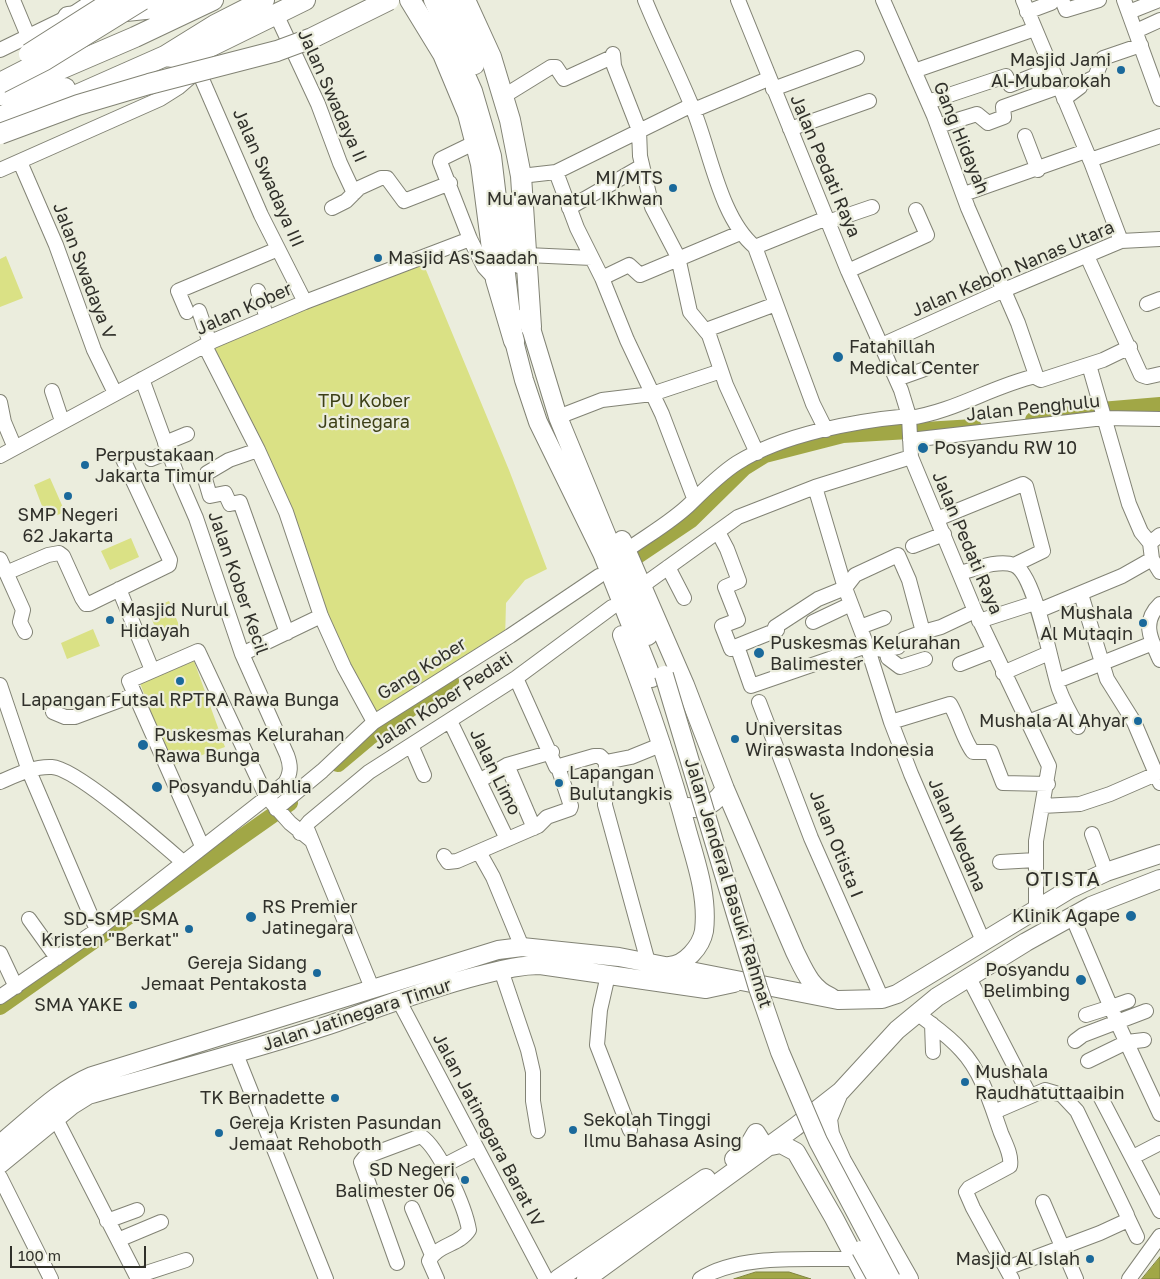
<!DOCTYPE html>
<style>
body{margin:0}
#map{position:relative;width:1160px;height:1279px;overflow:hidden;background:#ebeddd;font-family:"Golos Text",sans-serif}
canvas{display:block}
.scale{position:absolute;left:10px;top:1246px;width:136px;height:22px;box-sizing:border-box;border:2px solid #30302a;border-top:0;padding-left:6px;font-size:15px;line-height:18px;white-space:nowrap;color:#30302a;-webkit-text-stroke:4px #ebeddd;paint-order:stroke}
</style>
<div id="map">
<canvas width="1160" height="1279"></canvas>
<div class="scale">100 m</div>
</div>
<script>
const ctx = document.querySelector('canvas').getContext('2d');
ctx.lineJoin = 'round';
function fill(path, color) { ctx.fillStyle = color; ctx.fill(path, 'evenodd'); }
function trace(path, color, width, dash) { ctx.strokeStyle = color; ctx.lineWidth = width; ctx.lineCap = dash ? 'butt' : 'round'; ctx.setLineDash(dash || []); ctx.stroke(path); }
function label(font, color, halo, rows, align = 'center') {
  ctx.font = font + ' "Golos Text",sans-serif'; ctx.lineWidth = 4.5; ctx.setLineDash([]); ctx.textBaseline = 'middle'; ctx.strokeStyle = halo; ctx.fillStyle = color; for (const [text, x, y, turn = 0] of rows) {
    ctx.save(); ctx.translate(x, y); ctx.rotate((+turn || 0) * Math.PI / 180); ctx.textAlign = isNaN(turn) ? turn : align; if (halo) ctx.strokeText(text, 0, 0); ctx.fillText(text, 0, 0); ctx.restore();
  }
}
fill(new Path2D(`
 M 6,256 L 23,298 L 0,307 L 0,259 Z
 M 421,258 L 509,470 L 547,569 L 525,580 L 506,603 L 505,640 L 374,722 L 205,346 Z
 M 50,478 L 65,512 L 47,519 L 34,485 Z
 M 131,538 L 139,557 L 110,570 L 101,551 Z
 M 169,601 L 181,630 L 160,639 L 148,610 Z
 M 93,629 L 100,646 L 67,659 L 61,643 Z
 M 194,661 L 225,747 L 171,766 L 140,683 Z`), '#dae185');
const water = new Path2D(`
 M 1160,1257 L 1160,1279 L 1142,1279 Z
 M 756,1272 L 789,1272 L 811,1279 L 734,1279 Z`);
fill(water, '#a1a746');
trace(water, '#7f833e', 1);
trace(new Path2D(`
 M 1033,420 L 1089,411 L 1160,405
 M 621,567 L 691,520 L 744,468 L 765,455 L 843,435 L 974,427
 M 338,764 L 369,738 L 451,681
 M 0,1007 L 290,803`), '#a1a746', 16);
const minor = new Path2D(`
 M 13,0 L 28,36
 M 645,0 C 660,37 678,72 693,109 C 710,150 720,218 755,247 L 813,404 L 826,430
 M 738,0 L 848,271 L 901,390 L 909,416 L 911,457 L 975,611 L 1049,766 L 1036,841 L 1036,909
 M 883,0 L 934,116 L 968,208 L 1018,323 L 1037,378 L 1041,380 L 1103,360 L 1130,347
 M 1023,0 L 1091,162 L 1121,241
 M 1062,0 L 1066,10 L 1099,0
 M 1124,0 L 1160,99
 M 1027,12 L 1051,3 L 1051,0
 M 1129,12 L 1159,0
 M 276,14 L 318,104 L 340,163 L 354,193
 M 1136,31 L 1160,20
 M 0,50 L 68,17 L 94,0
 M 613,54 L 614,66 L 639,130 L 640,156 L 652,207 L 678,257 L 690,312 L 709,335 L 726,385 L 757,453
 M 198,70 L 261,215 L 305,302
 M 914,71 L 1035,29
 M 773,89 L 857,58
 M 504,96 L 551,67 L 556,67 L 564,79 L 612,57
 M 1064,99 L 1080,87 L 1081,84 L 1095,77 L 1103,58 L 1141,45
 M 928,102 L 1006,76 L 1010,85 L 1050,69
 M 694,110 L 768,79
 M 938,126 L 977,114 L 988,123 L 1004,117 L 1003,107 L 1059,87
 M 790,129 L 869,101
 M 1025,136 L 1038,170
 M 476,142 L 441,159 L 440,162 L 470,239 L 484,267 L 496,280
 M 1090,160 L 1160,136
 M 20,162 L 56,245 L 94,350 L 115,393
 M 0,170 L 160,99 L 179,87 L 194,74
 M 556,172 L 577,228 L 602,278 L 627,340 L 662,414 L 694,498
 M 521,176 L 556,172 L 692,105
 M 964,194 L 1086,151
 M 332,208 L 346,201 L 359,188 L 381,178 L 387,178 L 404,201 L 450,183
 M 569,208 L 642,166
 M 828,222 L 872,207
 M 755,247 L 827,218
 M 527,255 L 592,258
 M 1087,256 L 1141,375 L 1147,377 L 1160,374
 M 848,271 L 927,235 L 916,210
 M 602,278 L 629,265 L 640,275 L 740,233
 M 258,291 L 267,318
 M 1147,304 L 1160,299
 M 199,311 L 210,343
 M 187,312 L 178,291 L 278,249
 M 706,330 L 776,304
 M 882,345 L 1004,290 L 1121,241 L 1160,239
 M 205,346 L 258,450 L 286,512 L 321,616 L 344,667 L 374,722
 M 1089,365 L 1129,504 L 1141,532 L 1150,543
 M 897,379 L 925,369
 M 52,391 L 62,421
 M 0,402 L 4,422 L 15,448
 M 558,417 L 602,400 L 652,394 L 721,371
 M 909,418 C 954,412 992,386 1036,376
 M 910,440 L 1104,418 L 1160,419
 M 165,443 L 187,434
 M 258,450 L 229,460 L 207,473 L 205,479 L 210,496 L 225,493 L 230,504 L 240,502 L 287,633
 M 0,456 L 213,341 L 305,302 L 470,239
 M 151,459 L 168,452
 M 815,487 L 845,588 L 867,646 L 891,722 L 911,774 L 983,941
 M 937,519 L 1023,484 L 1026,486 L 1043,551 L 1014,565
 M 718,532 L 727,549 L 739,581 L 725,587 L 738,620 L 722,626 L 731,649 L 737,646 L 751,686 L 867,646 L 882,650 L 898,647 L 904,639 L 923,632
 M 913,546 L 944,534
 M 627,550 C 648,535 673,521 691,503 C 705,489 720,474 737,463 C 783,434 855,421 909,416
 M 0,559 L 23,610 L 20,622 L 25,632
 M 1152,559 L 1160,572
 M 668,567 L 684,598
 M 6,573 L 48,555 L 59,553 L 63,556 L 82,598 L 86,604 L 89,604 L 169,565 L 170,560 L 122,457
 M 961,573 C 975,569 999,559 1014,565 C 1035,573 1051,665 1059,689 C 1064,703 1071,715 1078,727
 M 642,586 L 738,517 L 815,487 L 911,457
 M 119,589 L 152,670
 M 1081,594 L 1107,679 L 1134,722 L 1160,783
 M 1160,604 C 1141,622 1151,640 1160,660
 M 1040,610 L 1122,576 L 1152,559 L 1150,543 L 1160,535
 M 979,621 L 1035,603
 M 813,622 L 851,604
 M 860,627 L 884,618
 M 737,646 L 777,630 L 775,627 L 818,599 L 845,588 L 855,575 L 898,555 L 909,580 L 923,632 L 941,627 L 975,611
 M 886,649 L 888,658 L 900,667 L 925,659
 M 242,654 L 321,616
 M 960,664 L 993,651
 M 1003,673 L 1049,653
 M 516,678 L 556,767 L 594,756 L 600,756 L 606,762 L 605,805 L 648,962
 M 1057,681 L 1153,643
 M 0,685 L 29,771 L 97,930
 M 759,702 L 811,838 L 882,999
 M 53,712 L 65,717 L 75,717 L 134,695
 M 450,721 L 507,839
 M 891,722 L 950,704 C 958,717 964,741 973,752 L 991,752 L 1003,783 L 1048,784
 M 1028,722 L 1059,710
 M 411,745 L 424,775
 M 606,762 L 631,757 L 663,744
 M 507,765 L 534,828
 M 479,781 L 507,765 L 552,752
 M 0,782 C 16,775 34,766 52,767 C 76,768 161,843 183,862
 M 1042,806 L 1080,804 L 1110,794 L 1156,774
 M 276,809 L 322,771 L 374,722 L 510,636 L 599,576
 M 308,831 L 372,988
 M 300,833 L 309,822 L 369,772 L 516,678 L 612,607
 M 1092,834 L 1106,872
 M 202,846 L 129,681 L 198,651 L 266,796 L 290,823 L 311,840
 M 479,852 L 493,877 L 522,947
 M 444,856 L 448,862 L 457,861 L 538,826 L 547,817 L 570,809 L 571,806 L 558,767
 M 1000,862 L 1036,860
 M 1072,916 L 1118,1024 L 1160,1114
 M 29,919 L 57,958
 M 0,953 L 16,987
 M 501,970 L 528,1050 L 533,1072 L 533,1101 L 538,1131
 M 608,975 L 600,1010 L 597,1045 L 630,1130
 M 968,976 L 1030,1096
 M 0,997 L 97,930 L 285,783 C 291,773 291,766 287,755 L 242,654 L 196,518 L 176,472 L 142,379
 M 398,999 L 546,1279
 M 1111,1007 L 1128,1001
 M 917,1013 C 932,1025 948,1035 961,1050 C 982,1072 991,1105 1001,1133 C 1005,1143 1012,1155 1010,1166 L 969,1188 L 966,1192 L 973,1208 L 1012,1279
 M 1086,1015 L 1111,1007
 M 932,1024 L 933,1052
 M 1075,1041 L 1083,1035 L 1146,1011
 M 236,1054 L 326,1279
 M 1088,1061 L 1127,1042 L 1144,1040
 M 1101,1098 L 1160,1211
 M 994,1112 L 1045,1090 L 1062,1095 L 1077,1111 L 1127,1215 L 1126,1221 L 1100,1233 L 1007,1268
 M 56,1119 L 138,1279
 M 1133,1157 L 1160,1143
 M 443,1166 L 476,1149
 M 0,1177 L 51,1279
 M 1043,1202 L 1076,1279
 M 412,1208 L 432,1255
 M 1127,1216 L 1137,1237
 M 107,1221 L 137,1210
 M 118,1240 L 161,1222
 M 397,1263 L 361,1162 L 365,1157 L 421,1136 C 440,1149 465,1207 469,1230 C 460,1245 436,1245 429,1261 L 437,1279
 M 137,1276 L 186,1260
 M 700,1279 C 740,1253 809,1260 855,1259
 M 1129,1279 L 1160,1236`);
const major = new Path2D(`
 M 433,0 L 473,91 L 492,156 L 514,341 L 524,380 L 538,422 L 602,553 L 652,678
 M 450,0 L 475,65
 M 511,211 L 519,264
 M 527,315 L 558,417 L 648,636
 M 622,540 L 685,685 L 725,789 L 795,952 C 804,970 811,989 831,997
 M 622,635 C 647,700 670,766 688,834 C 697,865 708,898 704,931 C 701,947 685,965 669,966
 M 689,807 C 705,812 717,801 725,789
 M 838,1095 L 828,1119 L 830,1134 L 842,1161 L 909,1279
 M 0,1144 C 29,1121 57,1091 92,1076 L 498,950 L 522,947 L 619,957 L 838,1000 L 882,999 L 897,994 L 1070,889 L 1106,872 L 1160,854
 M 766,1147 L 781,1144 L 796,1152 L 834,1218 L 866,1279
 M 734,1159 L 749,1145 L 756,1133 L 765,1147
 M 0,1164 L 72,1105 L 88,1095 C 168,1072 249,1051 329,1025 C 378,1008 426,989 477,976 C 498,971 518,965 540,965 L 706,989 L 734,983
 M 558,1279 L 706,1178
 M 586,1279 L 795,1127 L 841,1091 L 897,1030 L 937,997 L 1026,942 L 1091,906 L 1160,879`);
const highway = new Path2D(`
 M 410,0 L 443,54 L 468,114 L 481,164 L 496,280 L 514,341
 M 465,0 L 491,57 L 510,120 L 521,176 L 531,327
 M 68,17 L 184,5
 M 165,56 L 182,58 L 191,56 L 305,0
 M 0,95 L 135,37 L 213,0
 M 52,106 L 165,56 L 215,25 L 264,0
 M 0,117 L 65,88`);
trace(minor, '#828375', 16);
trace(major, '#828375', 20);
trace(highway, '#828375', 22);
trace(minor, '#fff', 14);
trace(major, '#fff', 18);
trace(highway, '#fff', 20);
const majorBridge = new Path2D(`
 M 664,675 L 758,988 L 780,1052 L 818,1141 L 891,1279
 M 861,1250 L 877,1279`);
const highwayBridge = new Path2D(`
 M 29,54 L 114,0
 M 0,83 L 45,60 L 142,0
 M 0,134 L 78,105 L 149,84 L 277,51 L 312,38 L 389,0`);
trace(majorBridge, '#828375', 20, []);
trace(highwayBridge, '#828375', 22, []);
trace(majorBridge, '#fff', 18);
trace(highwayBridge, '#fff', 20);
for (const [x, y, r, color] of [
 [1121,70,5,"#1a699b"],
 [673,188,5,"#1a699b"],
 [378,258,5,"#1a699b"],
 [838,357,6,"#1a699b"],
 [923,448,6,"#1a699b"],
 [85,465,5,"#1a699b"],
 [68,496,5,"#1a699b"],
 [110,620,5,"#1a699b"],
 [1143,623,5,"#1a699b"],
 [759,653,6,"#1a699b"],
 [180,681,5,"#1a699b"],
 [1138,721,5,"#1a699b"],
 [735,739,5,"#1a699b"],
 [143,745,6,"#1a699b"],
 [559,783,5,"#1a699b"],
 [157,787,6,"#1a699b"],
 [1131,916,6,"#1a699b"],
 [251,917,6,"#1a699b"],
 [189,929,5,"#1a699b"],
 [317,973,5,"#1a699b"],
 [1081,980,6,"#1a699b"],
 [133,1005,5,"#1a699b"],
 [965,1082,5,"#1a699b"],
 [335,1098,5,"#1a699b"],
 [573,1130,5,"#1a699b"],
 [219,1133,5,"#1a699b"],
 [465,1180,5,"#1a699b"],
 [1090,1259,5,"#1a699b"]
]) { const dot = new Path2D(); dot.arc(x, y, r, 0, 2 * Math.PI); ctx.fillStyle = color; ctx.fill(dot); trace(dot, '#ebeddd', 2); }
label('18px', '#30302a', '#ebeddd', [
 ["Masjid Jami",1111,60,"right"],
 ["Al-Mubarokah",1111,81,"right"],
 ["MI/MTS",663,178,"right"],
 ["Mu'awanatul Ikhwan",663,199,"right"],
 ["Masjid As'Saadah",388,258],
 ["Fatahillah",849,347],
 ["Medical Center",849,368],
 ["Posyandu RW 10",934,448],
 ["Perpustakaan",95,455],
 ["Jakarta Timur",95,476],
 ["SMP Negeri",68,515,"center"],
 ["62 Jakarta",68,536,"center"],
 ["Masjid Nurul",120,610],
 ["Hidayah",120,631],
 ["Mushala",1133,613,"right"],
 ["Al Mutaqin",1133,634,"right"],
 ["Puskesmas Kelurahan",770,643],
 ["Balimester",770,664],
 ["Lapangan Futsal RPTRA Rawa Bunga",180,700,"center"],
 ["Mushala Al Ahyar",1128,721,"right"],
 ["Universitas",745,729],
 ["Wiraswasta Indonesia",745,750],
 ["Puskesmas Kelurahan",154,735],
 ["Rawa Bunga",154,756],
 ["Lapangan",569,773],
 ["Bulutangkis",569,794],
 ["Posyandu Dahlia",168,787],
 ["RS Premier",262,907],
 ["Jatinegara",262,928],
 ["Klinik Agape",1120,916,"right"],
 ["SD-SMP-SMA",179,919,"right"],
 ["Kristen \"Berkat\"",179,940,"right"],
 ["Gereja Sidang",307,963,"right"],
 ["Jemaat Pentakosta",307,984,"right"],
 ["Posyandu",1070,970,"right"],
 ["Belimbing",1070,991,"right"],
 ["SMA YAKE",123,1005,"right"],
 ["Mushala",975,1072],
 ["Raudhatuttaaibin",975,1093],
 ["TK Bernadette",325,1098,"right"],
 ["Sekolah Tinggi",583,1120],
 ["Ilmu Bahasa Asing",583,1141],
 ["Gereja Kristen Pasundan",229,1123],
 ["Jemaat Rehoboth",229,1144],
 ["SD Negeri",455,1170,"right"],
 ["Balimester 06",455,1191,"right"],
 ["Masjid Al Islah",1080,1259,"right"]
], 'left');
label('18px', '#30302a', '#ebeddd', [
 ["Jalan Swadaya II",332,96,66],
 ["Gang Hidayah",961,138,68],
 ["Jalan Pedati Raya",825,166,67],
 ["Jalan Swadaya III",268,178,66],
 ["Jalan Kebon Nanas Utara",1013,269,-23],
 ["Jalan Swadaya V",84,271,69],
 ["Jalan Kober",244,309,-24],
 ["Jalan Penghulu",1033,408,-6],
 ["Jalan Pedati Raya",967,543,67],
 ["Jalan Kober Kecil",238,583,71],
 ["Gang Kober",422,669,-32],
 ["Jalan Kober Pedati",443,701,-33],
 ["Jalan Limo",495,772,64],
 ["Jalan Wedana",957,835,67],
 ["Jalan Otista I",836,844,68],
 ["Jalan Jenderal Basuki Rahmat",728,883,73],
 ["Jalan Jatinegara Timur",357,1015,-18],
 ["Jalan Jatinegara Barat IV",488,1130,62]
]);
label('18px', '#3d4017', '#ebeddd', [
 ["TPU Kober",364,401],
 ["Jatinegara",364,422]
]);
ctx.letterSpacing = '1px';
label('20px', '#30302a', '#ebeddd', [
 ["OTISTA",1063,880]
]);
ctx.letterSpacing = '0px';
</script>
